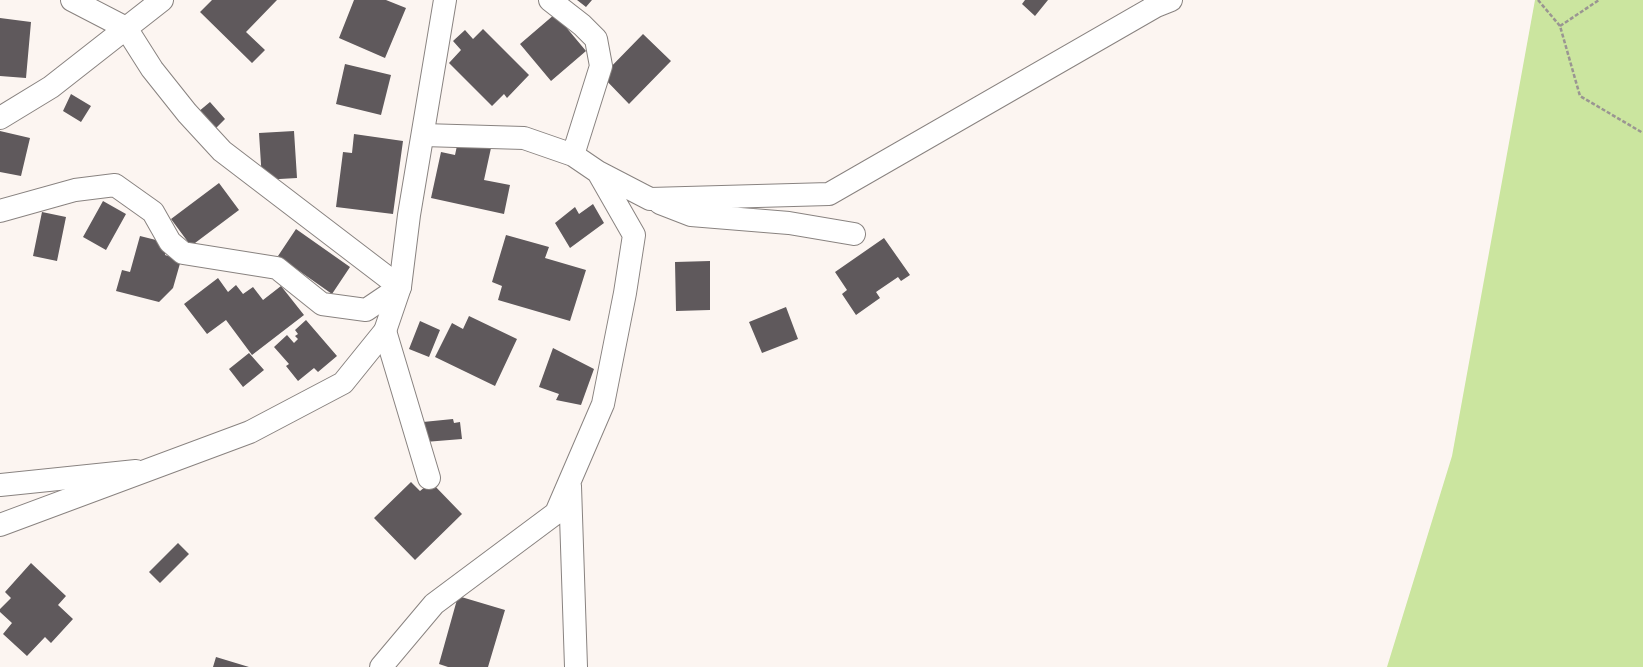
<!DOCTYPE html>
<style>
body{margin:0}
canvas{display:block;background:#fcf5f1}
</style>
<canvas width="1643" height="667"></canvas>
<script>
const ctx = document.querySelector('canvas').getContext('2d');
ctx.lineJoin = 'round';
function fill(path, color) { ctx.fillStyle = color; ctx.fill(path, 'evenodd'); }
function trace(path, color, width, dash) { ctx.strokeStyle = color; ctx.lineWidth = width; ctx.lineCap = dash ? 'butt' : 'round'; ctx.setLineDash(dash || []); ctx.stroke(path); }
fill(new Path2D(`
 M 1535,0 L 1643,0 L 1643,667 L 1387,667 L 1452,456 Z`), '#cbe59f');
fill(new Path2D(`
 M 212,0 L 277,0 L 246,32 L 265,50 L 252,63 L 200,12 Z
 M 354,0 L 386,0 L 406,8 L 385,58 L 339,38 Z
 M 577,0 L 592,0 L 586,7 Z
 M 1025,0 L 1048,0 L 1035,16 L 1022,4 Z
 M 555,14 L 586,51 L 551,81 L 520,44 Z
 M 0,18 L 31,22 L 26,78 L 0,76 Z
 M 483,29 L 529,75 L 507,98 L 504,94 L 492,106 L 449,63 L 461,50 L 453,41 L 465,30 L 473,39 Z
 M 643,34 L 671,61 L 629,104 L 602,76 Z
 M 345,64 L 391,75 L 381,115 L 336,104 Z
 M 71,94 L 91,106 L 81,122 L 63,111 Z
 M 210,102 L 225,119 L 214,130 L 198,112 Z
 M 0,131 L 30,138 L 21,176 L 0,172 Z
 M 294,131 L 297,178 L 262,180 L 259,133 Z
 M 354,134 L 403,141 L 393,214 L 336,207 L 343,152 L 352,153 Z
 M 458,141 L 491,148 L 484,180 L 510,185 L 504,214 L 431,198 L 441,152 L 455,155 Z
 M 219,183 L 239,210 L 191,246 L 171,219 Z
 M 103,201 L 126,214 L 106,250 L 83,237 Z
 M 593,204 L 604,223 L 570,248 L 555,223 L 575,207 L 579,214 Z
 M 42,212 L 66,217 L 57,261 L 33,256 Z
 M 296,229 L 350,267 L 332,294 L 278,256 Z
 M 506,235 L 549,247 L 545,258 L 586,270 L 570,321 L 498,300 L 502,286 L 492,282 Z
 M 140,236 L 168,243 L 165,255 L 181,260 L 173,288 L 159,302 L 116,291 L 122,270 L 130,272 Z
 M 884,238 L 910,275 L 901,281 L 898,277 L 876,292 L 880,298 L 856,315 L 842,294 L 847,290 L 835,272 Z
 M 710,261 L 710,310 L 676,311 L 675,262 Z
 M 218,278 L 228,292 L 236,285 L 243,294 L 253,287 L 263,300 L 281,286 L 304,315 L 252,355 L 226,320 L 207,334 L 184,304 Z
 M 786,307 L 798,339 L 762,353 L 749,322 Z
 M 469,316 L 517,339 L 495,386 L 435,357 L 452,323 L 463,329 Z
 M 306,320 L 337,356 L 318,372 L 314,368 L 298,381 L 286,366 L 289,364 L 274,347 L 287,335 L 294,343 L 298,339 L 295,336 L 298,334 L 295,330 Z
 M 420,321 L 440,330 L 429,357 L 409,349 Z
 M 553,348 L 594,369 L 581,405 L 556,400 L 559,394 L 539,387 Z
 M 249,353 L 264,370 L 243,387 L 229,369 Z
 M 453,419 L 454,423 L 460,422 L 462,439 L 425,442 L 423,422 Z
 M 411,482 L 420,491 L 431,482 L 462,514 L 415,560 L 374,518 Z
 M 178,543 L 189,554 L 160,583 L 149,572 Z
 M 31,563 L 66,596 L 58,605 L 73,619 L 51,643 L 45,637 L 27,656 L 3,634 L 12,623 L 0,612 L 0,609 L 11,598 L 5,592 Z
 M 458,596 L 505,610 L 488,667 L 448,667 L 439,664 Z
 M 216,657 L 249,667 L 213,667 Z`), '#5f595c');
const minor = new Path2D(`
 M 550,0 L 582,25 L 596,39 L 601,66 L 573,155
 M 0,118 L 51,87 L 162,0
 M 598,172 L 650,199 L 829,194 L 1156,6 L 1171,0
 M 660,203 L 691,215 L 789,223 L 854,234
 M 0,211 L 75,190 L 115,185 L 153,212 L 170,242 L 183,253 L 277,268 L 322,304 L 366,310 L 400,287 L 222,151 L 187,113 L 152,69 L 126,28 L 72,0
 M 385,331 L 429,478
 M 0,485 L 136,471
 M 570,486 L 576,667
 M 381,667 L 434,604 L 556,513 L 603,404 L 625,293 L 634,235 L 598,172 L 573,155 L 524,138 L 423,135`);
const secondary = new Path2D(`
 M 0,525 L 250,432 L 343,383 L 385,331 L 400,287 L 409,215 L 445,0`);
trace(minor, '#898380', 24);
trace(secondary, '#898380', 24);
trace(new Path2D(`
 M 1538,0 L 1560,26 L 1580,96 L 1643,133
 M 1560,26 L 1599,0`), '#9a9592', 2.5, [4, 2]);
trace(minor, '#fff', 22);
trace(secondary, '#fff', 22);
</script>
